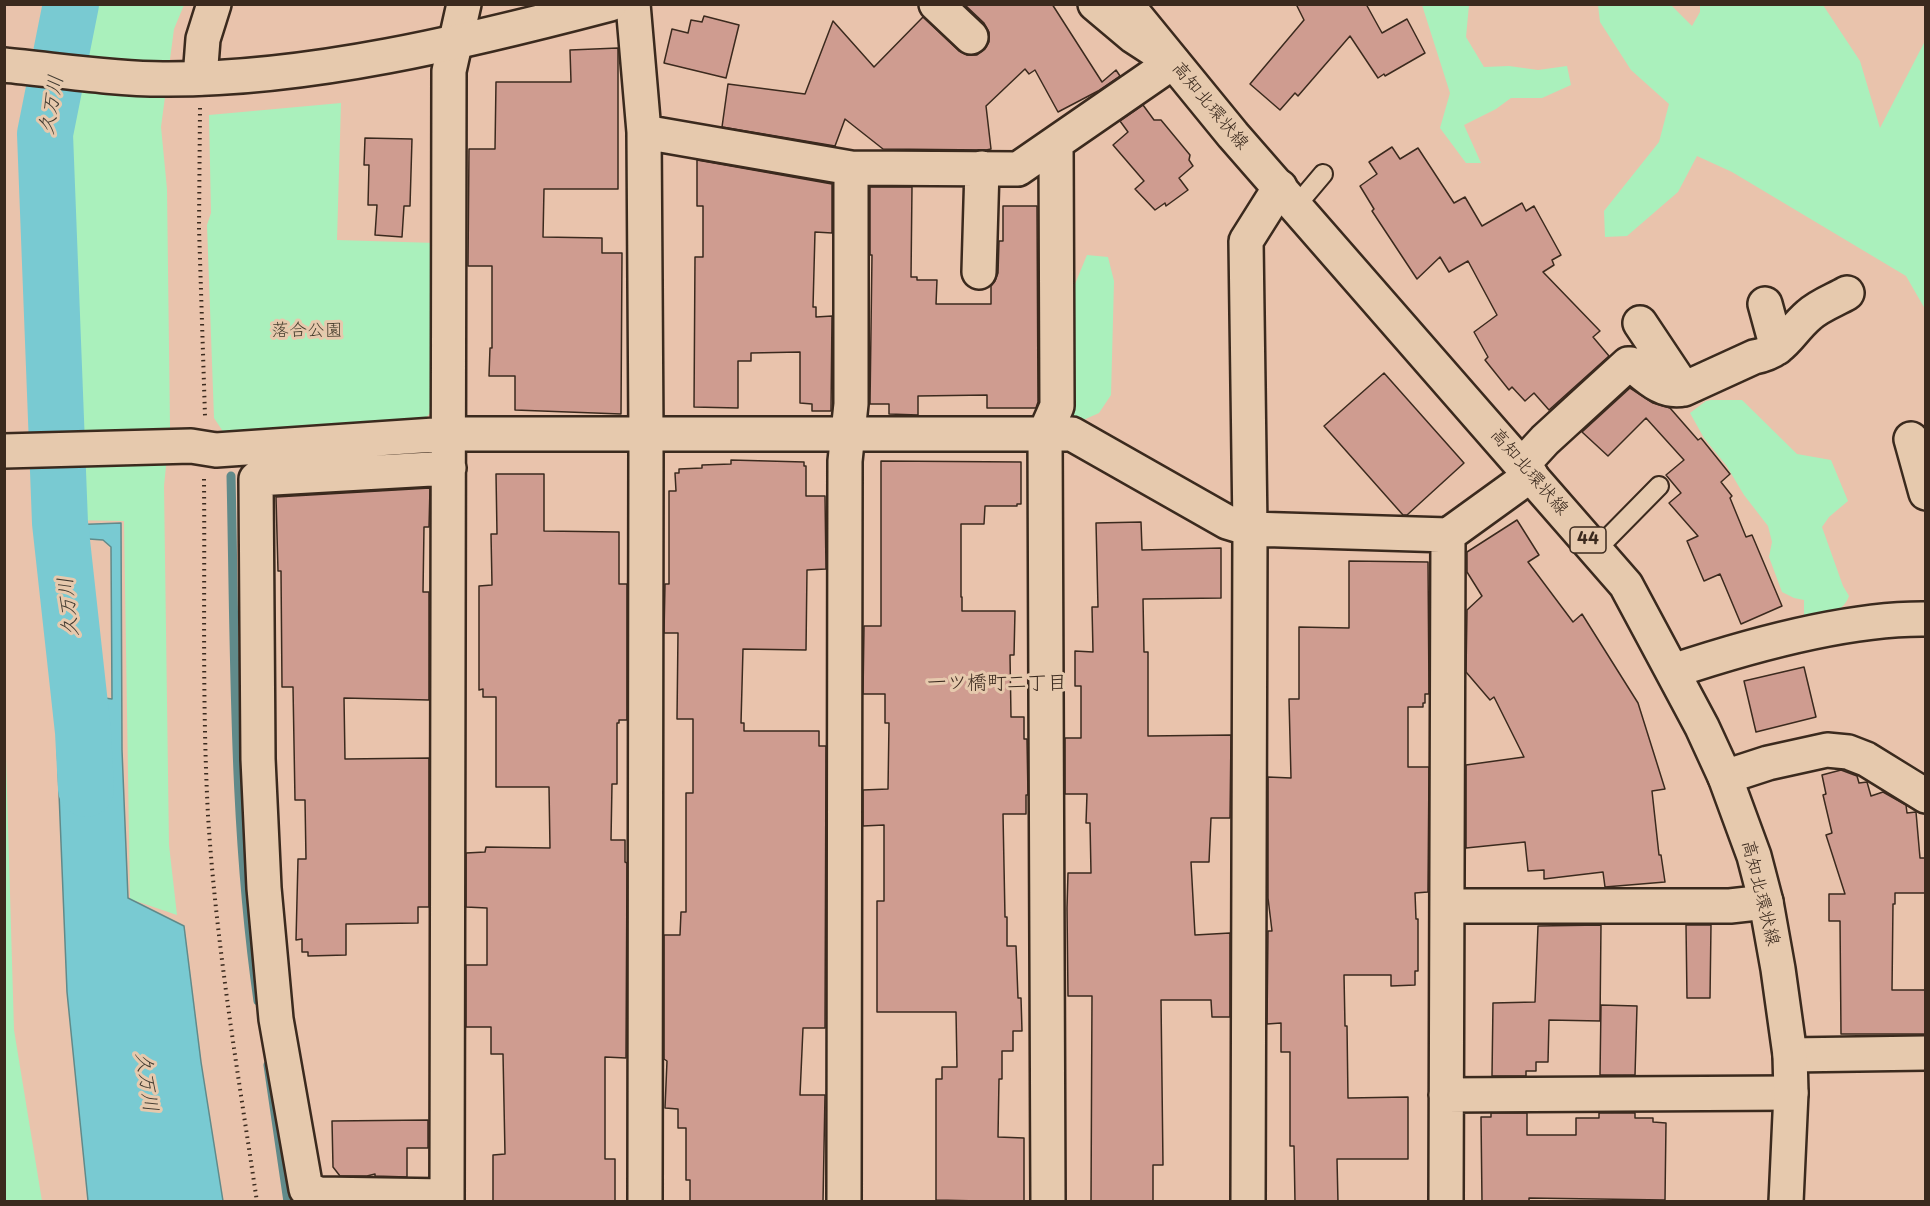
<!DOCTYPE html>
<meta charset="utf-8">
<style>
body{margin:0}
#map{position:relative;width:1930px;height:1206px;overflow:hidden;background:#e9c3ac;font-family:"Playpen Sans",sans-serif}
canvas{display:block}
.frame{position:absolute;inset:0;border:6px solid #3b2a1e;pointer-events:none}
</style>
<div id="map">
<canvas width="1930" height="1206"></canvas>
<div class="frame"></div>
</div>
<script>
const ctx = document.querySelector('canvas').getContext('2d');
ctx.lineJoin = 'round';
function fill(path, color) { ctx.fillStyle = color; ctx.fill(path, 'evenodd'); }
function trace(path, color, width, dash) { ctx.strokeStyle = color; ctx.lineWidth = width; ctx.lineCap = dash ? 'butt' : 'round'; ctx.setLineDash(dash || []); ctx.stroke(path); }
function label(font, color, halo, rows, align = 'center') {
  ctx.font = font + ' "Playpen Sans","Klee One",sans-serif'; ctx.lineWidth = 6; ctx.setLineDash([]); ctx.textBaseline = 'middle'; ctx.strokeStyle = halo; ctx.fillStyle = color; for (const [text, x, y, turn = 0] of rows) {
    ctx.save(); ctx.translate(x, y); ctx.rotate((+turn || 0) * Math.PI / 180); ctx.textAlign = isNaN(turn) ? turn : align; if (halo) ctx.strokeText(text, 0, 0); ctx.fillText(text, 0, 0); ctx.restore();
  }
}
fill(new Path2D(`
 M 83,5 L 184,5 L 174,29 L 161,127 L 167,189 L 170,427 L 164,486 L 169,845 L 177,915 L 130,899 L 124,521 L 68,520 L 62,173 L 51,156 L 58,114 Z
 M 1422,5 L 1469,5 L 1466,37 L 1484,67 L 1509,66 L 1538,70 L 1567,66 L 1571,85 L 1542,98 L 1511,98 L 1496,109 L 1464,125 L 1481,163 L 1466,163 L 1440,128 L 1450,93 Z
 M 1598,5 L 1671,5 L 1692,26 L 1700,12 L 1700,5 L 1823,5 L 1860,61 L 1880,128 L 1925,41 L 1925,309 L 1906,276 L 1732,172 L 1697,156 L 1678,192 L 1627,236 L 1605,237 L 1604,211 L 1659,142 L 1669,104 L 1631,70 L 1600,22 Z
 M 341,103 L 337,240 L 436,243 L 434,408 L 425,419 L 224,433 L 214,418 L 207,225 L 211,213 L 209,115 Z
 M 1087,255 L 1108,257 L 1114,281 L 1111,395 L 1099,413 L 1081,421 L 1069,415 L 1068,301 Z
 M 1711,400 L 1742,400 L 1797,454 L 1831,460 L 1848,501 L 1829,517 L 1822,527 L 1843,586 L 1849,596 C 1843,614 1821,617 1804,621 L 1804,600 L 1794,598 L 1782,592 L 1769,557 L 1772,542 L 1768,526 L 1744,495 L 1726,465 L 1704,438 L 1690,413 L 1706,401 Z
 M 5,723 L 14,1030 L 42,1201 L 5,1201 Z`), '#aaf0bc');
const water = new Path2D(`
 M 121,523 L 122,750 L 128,898 L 184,926 L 201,1062 L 223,1201 L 88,1201 L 67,992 L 57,743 L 63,755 L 71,762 L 75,722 L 90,696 L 112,699 L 111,547 L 103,540 L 75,538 L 68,525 Z`);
fill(water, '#79cad2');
trace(water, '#608a8a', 1.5);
trace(new Path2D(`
 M 231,476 C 235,651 233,827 258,1001
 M 268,1065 L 288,1202`), '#608a8a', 9);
trace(new Path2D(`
 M 71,4 L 45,134 L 60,523 L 83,732 L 86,789`), '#79cad2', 56);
const building = new Path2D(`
 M 964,4 L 1052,4 L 1102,82 L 1116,70 L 1120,76 L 1098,91 L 1058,112 L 1035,70 L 1029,74 L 1025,69 L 986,106 L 991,149 L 986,150 L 883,149 L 845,119 L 835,146 L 722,127 L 728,84 L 805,94 L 833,21 L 874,67 L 923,17 L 959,51 L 967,55 L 977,55 L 985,49 L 989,42 L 989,32 L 984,23 Z
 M 1296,4 L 1366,4 L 1382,33 L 1407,19 L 1425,53 L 1385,76 L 1384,74 L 1378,78 L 1350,36 L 1298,96 L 1295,93 L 1280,110 L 1250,84 L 1304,20 Z
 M 704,16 L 739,25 L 726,78 L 664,63 L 672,29 L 688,33 L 691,20 L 702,22 Z
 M 618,48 L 618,189 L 544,189 L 543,237 L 602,238 L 602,253 L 622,253 L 621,414 L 515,410 L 515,376 L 489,376 L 490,348 L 492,348 L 492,266 L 468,266 L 469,149 L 495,149 L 496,82 L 571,82 L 570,50 Z
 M 1143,105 L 1154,120 L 1161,120 L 1190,155 L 1189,160 L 1193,166 L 1179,178 L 1188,190 L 1166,206 L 1165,203 L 1155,210 L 1135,189 L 1144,181 L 1113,145 L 1128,132 L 1120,121 Z
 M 365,138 L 412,139 L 410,206 L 404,206 L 402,237 L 375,235 L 377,205 L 368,205 L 369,165 L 364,165 Z
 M 1392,147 L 1400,159 L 1418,148 L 1454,203 L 1465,197 L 1482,226 L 1522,203 L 1526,211 L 1534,206 L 1561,255 L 1552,260 L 1554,265 L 1543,272 L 1600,331 L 1593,337 L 1609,356 L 1549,410 L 1534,393 L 1525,401 L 1512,387 L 1509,390 L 1485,360 L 1488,357 L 1474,332 L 1497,315 L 1468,261 L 1449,272 L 1440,257 L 1417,279 L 1372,211 L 1374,209 L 1360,186 L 1377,174 L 1369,162 Z
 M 697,160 L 832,184 L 832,233 L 815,232 L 813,307 L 816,307 L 816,317 L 832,316 L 831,411 L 812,411 L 812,404 L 800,403 L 800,352 L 751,353 L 751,361 L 738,361 L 738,408 L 694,407 L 695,257 L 703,257 L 703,206 L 697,206 Z
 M 870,187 L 912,187 L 911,277 L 917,277 L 917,280 L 937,280 L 936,304 L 991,304 L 991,286 L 995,281 L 998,273 L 999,241 L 1003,241 L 1003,206 L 1037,206 L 1038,402 L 1036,408 L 987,408 L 987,395 L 918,396 L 918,415 L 889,414 L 889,404 L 870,404 L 872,255 L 870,255 Z
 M 1384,373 L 1464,463 L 1407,515 L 1403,515 L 1324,426 Z
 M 1630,388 L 1653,403 L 1670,408 L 1698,440 L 1701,438 L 1730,474 L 1721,482 L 1732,496 L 1730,498 L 1746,537 L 1752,535 L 1782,606 L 1741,624 L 1720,574 L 1704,581 L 1687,541 L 1698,536 L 1669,503 L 1681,493 L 1666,475 L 1684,460 L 1646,418 L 1608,456 L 1582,432 Z
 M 731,460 L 804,462 L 804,466 L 806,466 L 806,496 L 825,496 L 826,569 L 807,570 L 806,650 L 743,649 L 741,723 L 744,723 L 744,731 L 819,731 L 819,746 L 826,746 L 825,1028 L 803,1028 L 800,1095 L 825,1095 L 823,1202 L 690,1202 L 690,1180 L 686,1180 L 686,1128 L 678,1128 L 678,1109 L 665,1108 L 667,1061 L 664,1059 L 664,935 L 680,935 L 681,912 L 686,912 L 686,793 L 693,793 L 693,719 L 677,719 L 678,633 L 664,633 L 665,584 L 669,584 L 669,491 L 676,491 L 675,473 L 679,473 L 679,469 L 702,468 L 702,465 L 731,464 Z
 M 881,461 L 1021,462 L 1021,504 L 1017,504 L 1017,506 L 985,506 L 984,524 L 961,524 L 961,597 L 962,597 L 962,611 L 1015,611 L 1014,655 L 1010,655 L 1011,717 L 1024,717 L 1024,739 L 1027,739 L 1028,795 L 1026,795 L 1026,814 L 1003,814 L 1005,917 L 1007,917 L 1007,946 L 1016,946 L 1018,998 L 1021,998 L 1022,1031 L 1013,1031 L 1013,1051 L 1002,1051 L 1002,1079 L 999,1079 L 998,1137 L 1024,1138 L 1024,1202 L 936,1200 L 936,1079 L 942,1079 L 942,1067 L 957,1067 L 956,1012 L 877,1012 L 877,901 L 884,901 L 884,825 L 863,826 L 863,790 L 888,789 L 889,723 L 885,723 L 885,694 L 863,694 L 864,626 L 881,626 Z
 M 496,474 L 544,474 L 544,531 L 619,532 L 619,584 L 627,584 L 627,720 L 619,720 L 619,723 L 617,723 L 617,784 L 612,784 L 611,840 L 625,840 L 625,862 L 627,863 L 626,1058 L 605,1057 L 605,1159 L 615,1159 L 615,1202 L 493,1202 L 493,1155 L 505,1154 L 503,1054 L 491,1054 L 491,1027 L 466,1027 L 466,965 L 487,965 L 487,908 L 466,907 L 466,853 L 485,852 L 486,847 L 550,848 L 549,787 L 496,787 L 496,697 L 483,697 L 483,689 L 479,690 L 479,586 L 492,585 L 491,534 L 497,534 Z
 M 430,488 L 429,527 L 424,527 L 423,592 L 429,592 L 429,700 L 344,698 L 345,759 L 429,758 L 429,907 L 418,907 L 418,923 L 346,924 L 346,955 L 308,956 L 308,952 L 302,952 L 302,939 L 296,940 L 298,859 L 306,859 L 305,800 L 295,800 L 293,687 L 282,687 L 281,571 L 278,571 L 276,497 Z
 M 1517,520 L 1539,555 L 1528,562 L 1573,622 L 1582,614 L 1638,703 L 1665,789 L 1652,791 L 1659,855 L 1661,855 L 1665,882 L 1605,887 L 1603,872 L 1544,879 L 1544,870 L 1528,871 L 1525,842 L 1466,848 L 1466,765 L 1524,757 L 1494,697 L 1490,700 L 1466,672 L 1467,610 L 1482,596 L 1467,572 L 1467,552 Z
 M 1141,522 L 1142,550 L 1221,548 L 1221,598 L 1143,599 L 1144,652 L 1148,652 L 1148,736 L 1231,735 L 1230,818 L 1211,818 L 1209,862 L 1191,862 L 1195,935 L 1230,933 L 1230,1017 L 1212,1017 L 1211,1000 L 1161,1000 L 1163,1165 L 1153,1165 L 1153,1202 L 1091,1202 L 1092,996 L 1068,996 L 1067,908 L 1068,873 L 1091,873 L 1090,823 L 1086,823 L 1087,794 L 1065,794 L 1065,738 L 1081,738 L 1081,686 L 1075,686 L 1075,651 L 1093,652 L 1092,607 L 1098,607 L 1096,523 Z
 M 1349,561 L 1428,562 L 1429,694 L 1425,694 L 1425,703 L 1423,703 L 1423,707 L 1408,707 L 1408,767 L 1429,767 L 1428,892 L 1415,893 L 1416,919 L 1418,919 L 1418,971 L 1415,971 L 1415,985 L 1391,986 L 1391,975 L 1344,975 L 1345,1026 L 1347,1026 L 1348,1098 L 1408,1097 L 1408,1159 L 1337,1159 L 1338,1202 L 1295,1202 L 1294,1146 L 1290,1146 L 1290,1052 L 1281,1052 L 1281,1023 L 1267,1024 L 1268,931 L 1272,931 L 1268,898 L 1268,777 L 1291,778 L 1289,699 L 1299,699 L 1299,627 L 1349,628 Z
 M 1804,667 L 1816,717 L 1756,732 L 1744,681 Z
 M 1841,770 L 1857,776 L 1859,783 L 1867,782 L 1871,796 L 1883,792 L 1906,805 L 1907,813 L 1916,812 L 1920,858 L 1926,858 L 1926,893 L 1895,893 L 1895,904 L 1893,904 L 1892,990 L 1926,990 L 1926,1034 L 1841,1034 L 1840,921 L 1829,921 L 1829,894 L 1845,894 L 1826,835 L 1832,833 L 1823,795 L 1826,794 L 1822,775 Z
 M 1601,925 L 1600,1021 L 1549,1020 L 1548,1062 L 1536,1062 L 1536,1071 L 1526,1071 L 1526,1076 L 1492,1076 L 1493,1003 L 1535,1002 L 1538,926 Z
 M 1686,925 L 1711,925 L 1710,998 L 1687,998 Z
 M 1601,1005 L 1637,1006 L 1635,1075 L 1600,1075 Z
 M 1491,1113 L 1527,1113 L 1527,1135 L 1576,1135 L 1576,1118 L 1599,1118 L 1599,1113 L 1635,1113 L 1635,1118 L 1653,1118 L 1653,1122 L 1666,1123 L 1665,1200 L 1529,1198 L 1529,1202 L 1482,1202 L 1481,1117 L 1491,1117 Z
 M 428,1120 L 428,1148 L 407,1148 L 407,1177 L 375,1176 L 375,1174 L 367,1176 L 340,1176 L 333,1167 L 332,1121 Z`);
fill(building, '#cf9c90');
trace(building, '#3b2a1e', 1.5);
const service = new Path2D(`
 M 1296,206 L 1323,174
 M 1596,550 L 1659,486`);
const minor = new Path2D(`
 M 633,4 L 644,132 L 646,434 L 645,1202
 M 936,4 L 971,37
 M 200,78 L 203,39 L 214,4
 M 644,132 L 851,168 L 1018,169 L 1173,62 L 1133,36 L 1095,4
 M 979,272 L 982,168
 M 1765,304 L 1777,348
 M 1640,323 L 1684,389
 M 1911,439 L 1926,493
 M 4,451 L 191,446 L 216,450 L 449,434 L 1072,434 L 1227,522 L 1250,529 L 1448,535 L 1531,475
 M 1522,465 L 1545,440 L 1628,364 L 1631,364 C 1646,376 1662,394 1684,389 L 1754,357 C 1785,351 1788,333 1809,315 C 1820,305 1835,300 1847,293
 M 1673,671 C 1748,646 1846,618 1926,619
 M 1725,777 L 1768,763 L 1827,750 L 1848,752 L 1866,759 L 1926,796
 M 1447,906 L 1730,906 L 1766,902
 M 1790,1055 L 1926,1053
 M 1446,1095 L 1791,1093
 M 447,1196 L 319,1194 L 306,1189 L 276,1019 L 264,888 L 258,759 L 256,479 L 449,468
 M 447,1202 L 449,71 L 464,4
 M 844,1202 L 845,461 L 851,404 L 851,168
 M 1048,1202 L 1045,433 L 1057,406 L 1056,143
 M 1248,1202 L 1250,529 L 1246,241 L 1280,187
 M 1446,1202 L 1448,535`);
const tertiary = new Path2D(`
 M 4,65 C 56,70 112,79 163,79 C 309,80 469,41 610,4`);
const primary = new Path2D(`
 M 1126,4 L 1233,135 L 1626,585 L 1702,727 L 1725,777 L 1754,856 L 1766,902 L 1778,969 L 1790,1055 L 1791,1093 L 1786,1202`);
trace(service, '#3b2a1e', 22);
trace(minor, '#3b2a1e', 38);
trace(tertiary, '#3b2a1e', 38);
trace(primary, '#3b2a1e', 38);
trace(new Path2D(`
 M 200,108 L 199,228 L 205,416
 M 204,479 C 205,591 202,703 208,815 C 216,944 238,1073 257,1202`), '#3b2a1e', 4, [1.5, 4.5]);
trace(service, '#e6c9ad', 18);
trace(minor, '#e6c9ad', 33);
trace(tertiary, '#e6c9ad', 33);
trace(primary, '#e6c9ad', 33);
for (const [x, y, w] of [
 [1588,540,36]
]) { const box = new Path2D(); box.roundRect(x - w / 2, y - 13, w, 26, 4.5); ctx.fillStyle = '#e6c9ad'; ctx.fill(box); trace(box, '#3b2a1e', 1.5); }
label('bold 16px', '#3b2a1e', null, [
 ["44",1588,540]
]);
label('18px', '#3b2a1e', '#e6c9ad', [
 ["高知北環状線",1210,106,50],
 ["高知北環状線",1529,472,49],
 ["高知北環状線",1760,893,76]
]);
label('18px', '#463e2e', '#e6c9ad', [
 ["落合公園",307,331]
]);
label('italic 20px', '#413a30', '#e6c9ad', [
 ["久万川",52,105,-80],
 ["久万川",69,607,-96],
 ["久万川",146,1082,82]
]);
label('20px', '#3b2a1e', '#e6c9ad', [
 ["一ツ橋町二丁目",997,683]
]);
</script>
